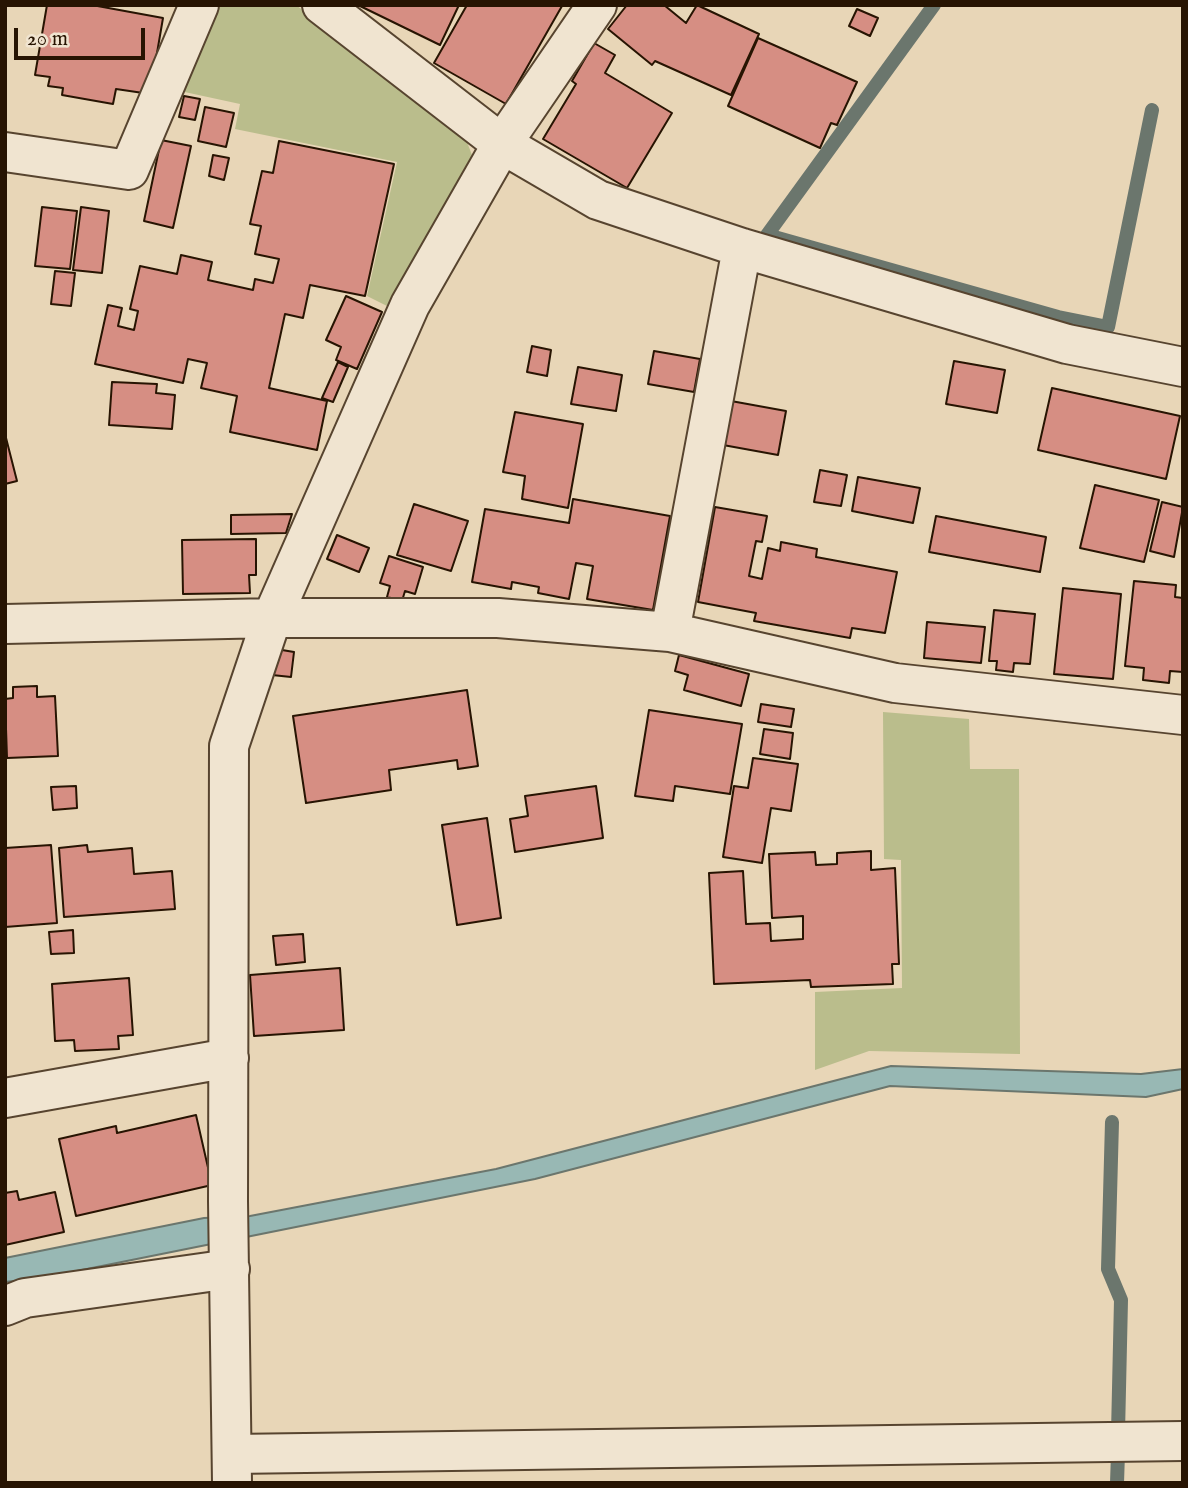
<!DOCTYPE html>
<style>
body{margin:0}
#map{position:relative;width:1188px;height:1488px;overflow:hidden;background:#e8d6b7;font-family:"IM FELL English",serif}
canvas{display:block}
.frame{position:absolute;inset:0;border:7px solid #271402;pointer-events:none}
.scale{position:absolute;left:14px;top:28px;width:131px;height:32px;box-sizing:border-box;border:4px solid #271402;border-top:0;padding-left:9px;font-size:21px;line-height:24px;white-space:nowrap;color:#271402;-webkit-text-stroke:5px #f0e4d0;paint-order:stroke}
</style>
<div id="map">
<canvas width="1188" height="1488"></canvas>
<div class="frame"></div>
<div class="scale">20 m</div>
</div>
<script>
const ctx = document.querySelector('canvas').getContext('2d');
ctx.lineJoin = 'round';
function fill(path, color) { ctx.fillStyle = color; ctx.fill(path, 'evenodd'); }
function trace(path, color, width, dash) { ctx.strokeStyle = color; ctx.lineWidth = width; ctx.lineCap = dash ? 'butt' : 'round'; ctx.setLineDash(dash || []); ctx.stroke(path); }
fill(new Path2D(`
 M 215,5 L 296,5 L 465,137 L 472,155 L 387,306 L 367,296 L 397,162 L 235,129 L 240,104 L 180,91 Z
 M 883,712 L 969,719 L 970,769 L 1019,769 L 1020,1054 L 869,1051 L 815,1070 L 815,992 L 902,988 L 901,860 L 884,859 Z`), '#babd8c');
const water = new Path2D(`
 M 891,1066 L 1141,1074 L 1183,1069 L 1183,1089 L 1146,1097 L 890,1086 L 535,1179 L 47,1277 L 5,1282 L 5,1258 L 204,1218 L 250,1216 L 496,1169 Z`);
fill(water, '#98b8b4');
trace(water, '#6b766d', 2);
trace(new Path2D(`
 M 934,5 L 767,235 L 1058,317 L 1108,327 L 1152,110
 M 1112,1122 L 1108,1269 L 1121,1300 L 1118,1433
 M 1117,1483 L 1118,1453`), '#6b766d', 14);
const building = new Path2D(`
 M 47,5 L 92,5 L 163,18 L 150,94 L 116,89 L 113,104 L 62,95 L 63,88 L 48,86 L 50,77 L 35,75 Z
 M 358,5 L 459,5 L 440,45 Z
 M 467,5 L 562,6 L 506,104 L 434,63 Z
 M 627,5 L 664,5 L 686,23 L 697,5 L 759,34 L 731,95 L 655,61 L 652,65 L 608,29 Z
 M 857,9 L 878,18 L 870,36 L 849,26 Z
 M 758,38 L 857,82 L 837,125 L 831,123 L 820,148 L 728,106 Z
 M 594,43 L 615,55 L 605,73 L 672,113 L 627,188 L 543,139 L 576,84 L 572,81 Z
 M 184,96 L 200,99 L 195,120 L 179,117 Z
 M 205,107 L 234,113 L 226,147 L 198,141 Z
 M 161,140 L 191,146 L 173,228 L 144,221 Z
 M 279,141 L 394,164 L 365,296 L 310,285 L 303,318 L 285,314 L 269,388 L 327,401 L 317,450 L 230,432 L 237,396 L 201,388 L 207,363 L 188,359 L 183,383 L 95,364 L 108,305 L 122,308 L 118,326 L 134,330 L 138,311 L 130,309 L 140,266 L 177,274 L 181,255 L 212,262 L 208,280 L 253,290 L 255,279 L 273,283 L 279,259 L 255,254 L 261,226 L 250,224 L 262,171 L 273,173 Z
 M 213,155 L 229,158 L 224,180 L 209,176 Z
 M 42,207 L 77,211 L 70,269 L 35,266 Z
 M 81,207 L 109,211 L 102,273 L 73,270 Z
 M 55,271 L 75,273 L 71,306 L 51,304 Z
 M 346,296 L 382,312 L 357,369 L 336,360 L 341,347 L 326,340 Z
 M 532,346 L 551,350 L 547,376 L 527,372 Z
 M 654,351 L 700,359 L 694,392 L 648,384 Z
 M 954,361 L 1005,370 L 997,413 L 946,404 Z
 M 338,362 L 348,367 L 333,402 L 322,398 Z
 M 578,367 L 622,375 L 616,411 L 571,404 Z
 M 112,382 L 157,384 L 156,393 L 175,395 L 172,429 L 109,425 Z
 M 1052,388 L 1180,416 L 1166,479 L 1038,450 Z
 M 731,401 L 786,411 L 778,455 L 723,445 Z
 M 515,412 L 583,424 L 568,508 L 522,499 L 525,476 L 503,472 Z
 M 5,434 L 17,481 L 5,484 Z
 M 820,470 L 847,475 L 841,506 L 814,502 Z
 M 858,477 L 920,488 L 913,523 L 852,511 Z
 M 1095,485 L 1159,500 L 1144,562 L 1080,548 Z
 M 573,499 L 670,516 L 653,610 L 587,599 L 593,566 L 576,563 L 569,599 L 538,593 L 539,587 L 512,582 L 511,589 L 472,582 L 485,509 L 569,523 Z
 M 1162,502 L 1183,507 L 1174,557 L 1150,551 Z
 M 414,504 L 468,521 L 451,571 L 397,555 Z
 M 715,507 L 767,516 L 762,542 L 756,541 L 749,576 L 762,579 L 768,548 L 780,551 L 781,542 L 817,549 L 816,557 L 897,572 L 885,633 L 852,628 L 850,638 L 754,621 L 756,613 L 698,602 Z
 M 292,514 L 286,533 L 231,534 L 231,515 Z
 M 936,516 L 1046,537 L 1040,572 L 929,552 Z
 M 337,535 L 369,548 L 359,572 L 327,559 Z
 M 256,539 L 256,575 L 249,575 L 250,593 L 183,594 L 182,540 Z
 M 389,556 L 423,567 L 415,594 L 405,591 L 402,601 L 387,597 L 390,586 L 380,583 Z
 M 1134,581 L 1176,585 L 1175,597 L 1183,598 L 1183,672 L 1170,671 L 1169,683 L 1143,680 L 1144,668 L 1125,666 Z
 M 1063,588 L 1121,594 L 1113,679 L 1054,674 Z
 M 994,610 L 1035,614 L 1030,664 L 1014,663 L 1013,672 L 996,670 L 997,661 L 989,661 Z
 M 927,622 L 985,627 L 981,663 L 924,658 Z
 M 276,649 L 294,652 L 291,677 L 272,675 Z
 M 679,655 L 749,674 L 741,706 L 684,690 L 688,675 L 675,671 Z
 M 37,686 L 37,697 L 55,696 L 58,756 L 7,758 L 5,699 L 13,698 L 13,687 Z
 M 467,690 L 478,766 L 458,769 L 457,760 L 389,770 L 391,790 L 306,803 L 293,716 Z
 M 761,704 L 794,709 L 791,727 L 758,722 Z
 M 649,710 L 742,724 L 730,794 L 675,786 L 673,801 L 635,796 Z
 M 764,729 L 793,733 L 790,759 L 760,754 Z
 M 753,758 L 798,764 L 791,811 L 771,808 L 762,863 L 723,857 L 734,786 L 748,788 Z
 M 76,786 L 77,808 L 53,810 L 51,787 Z
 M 596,786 L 603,838 L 515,852 L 510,819 L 528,816 L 525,796 Z
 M 487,818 L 501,918 L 457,925 L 442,825 Z
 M 51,845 L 57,923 L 5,927 L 5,848 Z
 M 87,845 L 88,852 L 132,848 L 134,874 L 172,871 L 175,909 L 64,917 L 59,848 Z
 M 871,851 L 871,870 L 895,868 L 899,964 L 892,964 L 893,984 L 811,987 L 810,980 L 714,984 L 709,873 L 743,871 L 746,924 L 770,923 L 771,941 L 803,939 L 803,916 L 772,918 L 769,854 L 815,852 L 816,865 L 837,864 L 837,853 Z
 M 73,930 L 74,953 L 51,954 L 49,932 Z
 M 303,934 L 305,962 L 276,965 L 273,936 Z
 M 340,968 L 344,1030 L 254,1036 L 250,975 Z
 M 129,978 L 133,1035 L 118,1036 L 119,1049 L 75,1051 L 74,1040 L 55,1041 L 52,984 Z
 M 196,1115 L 212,1185 L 76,1216 L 59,1139 L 116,1126 L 117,1133 Z
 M 17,1191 L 19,1200 L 55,1192 L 64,1232 L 5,1245 L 5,1193 Z`);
fill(building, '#d68e83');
trace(building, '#271402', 2);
const minor = new Path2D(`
 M 322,5 L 502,144 L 598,200 L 742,248 L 1067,344 L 1183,367
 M 5,152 L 129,170 L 199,5
 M 5,624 L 272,618 L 498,618 L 670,632 L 895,683 L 1183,715
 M 670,632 L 742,248
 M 5,1098 L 229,1058
 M 5,1306 L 25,1298 L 230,1269
 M 232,1454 L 1183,1441
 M 232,1483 L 228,1201 L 229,746 L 272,618 L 410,305 L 502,144 L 597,5`);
trace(minor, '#57442f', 42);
trace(minor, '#f0e4d0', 38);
</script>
